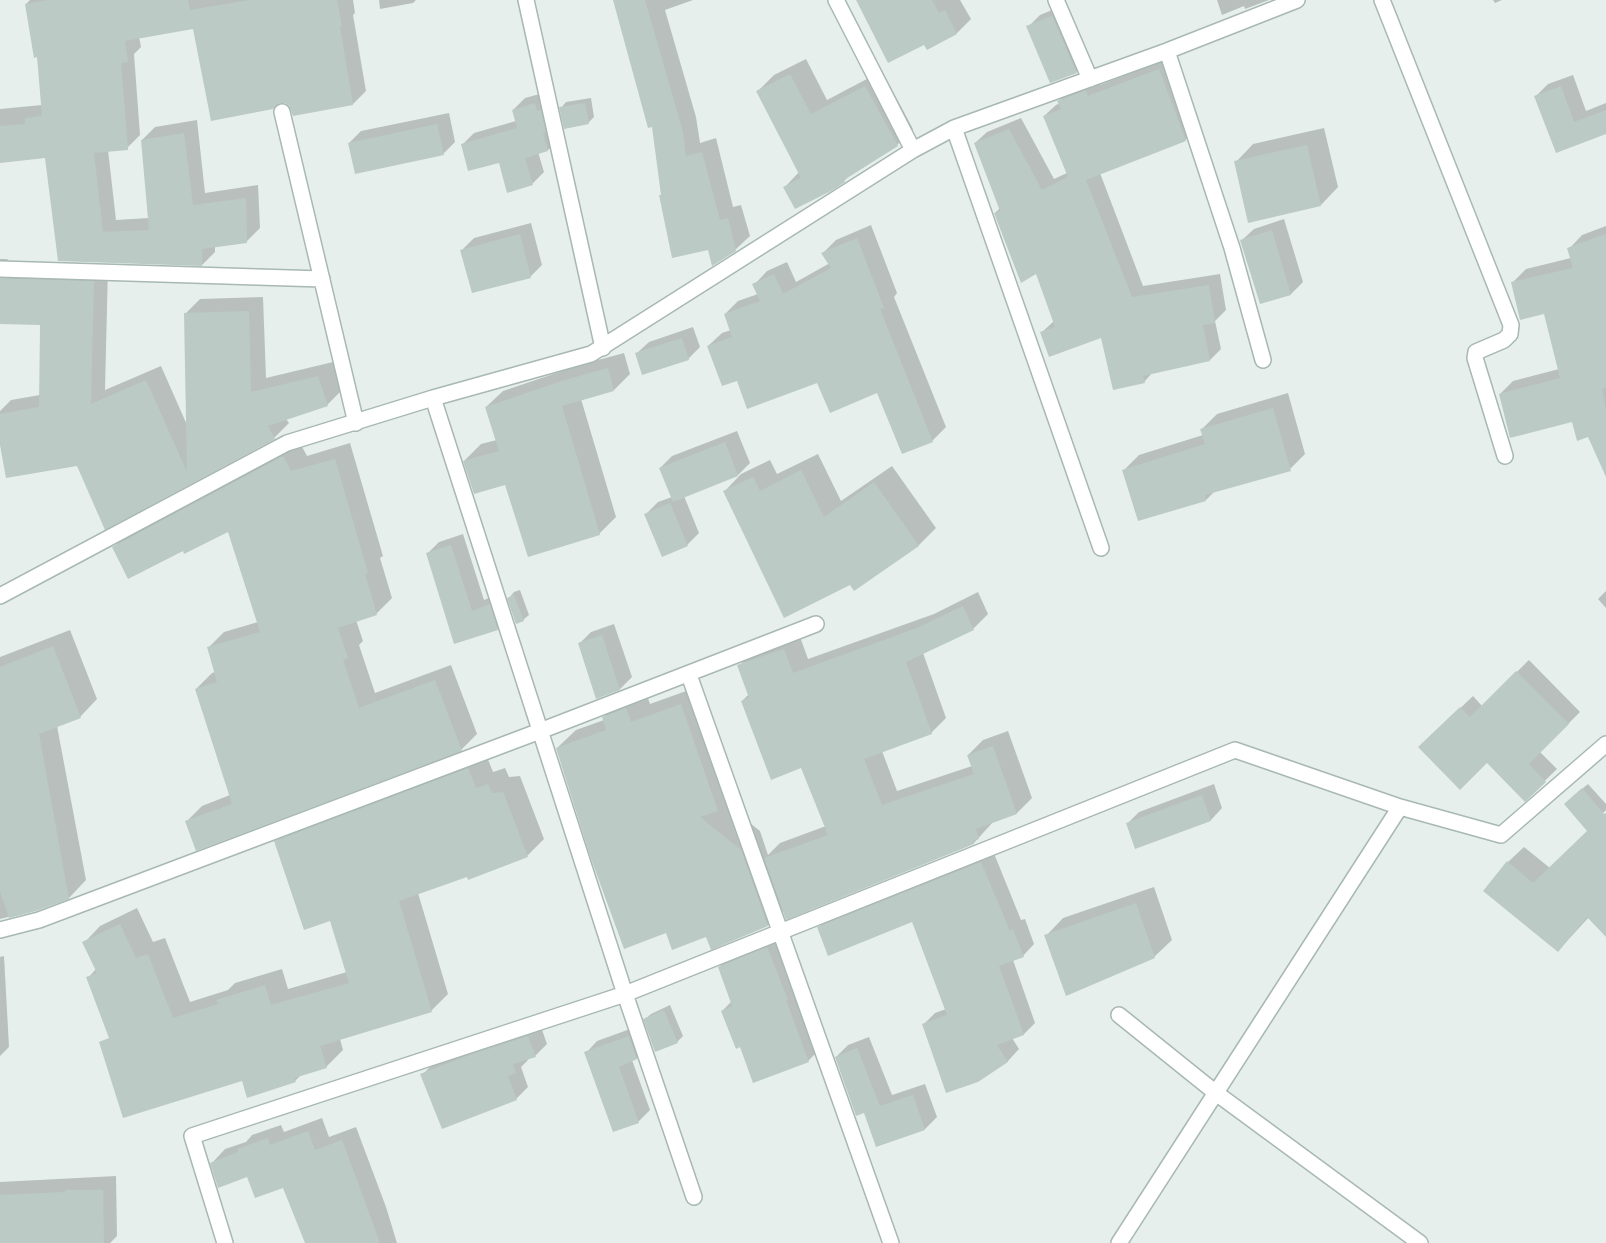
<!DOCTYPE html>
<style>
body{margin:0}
canvas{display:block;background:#e6efeb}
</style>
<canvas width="1606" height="1243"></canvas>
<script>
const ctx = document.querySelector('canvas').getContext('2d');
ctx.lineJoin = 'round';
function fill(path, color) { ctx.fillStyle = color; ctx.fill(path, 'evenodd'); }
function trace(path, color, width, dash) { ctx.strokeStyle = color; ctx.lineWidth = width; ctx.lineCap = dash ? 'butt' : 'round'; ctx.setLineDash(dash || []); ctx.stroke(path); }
fill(new Path2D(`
 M 30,0 L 353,0 L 355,13 L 353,15 L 366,91 L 353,104 L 290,105 L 194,28 L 139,37 L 141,47 L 134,54 L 140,135 L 127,148 L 108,150 L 116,220 L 149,218 L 142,140 L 155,127 L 197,120 L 205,193 L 258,185 L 260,228 L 247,241 L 215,246 L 215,252 L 202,265 L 59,260 L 46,157 L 0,161 L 0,109 L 42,105 L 38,56 L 26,4 Z
 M 379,0 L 416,0 L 413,3 L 380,9 Z
 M 614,0 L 693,0 L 665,10 L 696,117 L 700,143 L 716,138 L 733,207 L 741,205 L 750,236 L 735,250 L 709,248 L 662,194 L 653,125 Z
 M 857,0 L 960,0 L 971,19 L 957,33 L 927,49 L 925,44 Z
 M 1217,0 L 1269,0 L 1245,9 L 1244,6 L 1222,15 Z
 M 1493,0 L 1502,0 L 1495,3 Z
 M 1064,5 L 1089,61 L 1077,72 L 1028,27 L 1040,15 Z
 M 1170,58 L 1197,128 L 1185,140 L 1100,173 L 1143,286 L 1220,274 L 1226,310 L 1215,321 L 1221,349 L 1210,360 L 1153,372 L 1144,382 L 1102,337 L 1041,333 L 1054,321 L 1037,273 L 995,213 L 1000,208 L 975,143 L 987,132 L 1021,118 L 1054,179 L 1067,173 L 1044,116 L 1056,105 L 1060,103 L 1059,101 L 1070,89 L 1097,80 L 1100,85 Z
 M 806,59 L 827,100 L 882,71 L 913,129 L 897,145 L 852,173 L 844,181 L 785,187 L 799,172 L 758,91 L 774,75 Z
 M 1573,75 L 1586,111 L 1606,103 L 1606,133 L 1557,152 L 1536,96 L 1548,84 Z
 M 547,92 L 560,138 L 548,150 L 538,152 L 544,172 L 532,184 L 499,161 L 462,145 L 474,133 L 516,121 L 513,110 L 525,98 Z
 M 591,98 L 594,117 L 588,123 L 561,108 L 566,102 Z
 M 449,113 L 455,142 L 443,154 L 349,143 L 361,131 Z
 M 1324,128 L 1338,187 L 1321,205 L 1236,162 L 1253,144 Z
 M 1284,219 L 1303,282 L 1291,294 L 1261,303 L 1242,240 L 1254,229 Z
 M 531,223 L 542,265 L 530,277 L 462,250 L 474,238 Z
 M 871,225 L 897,293 L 894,297 L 946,427 L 932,441 L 878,392 L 818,381 L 738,379 L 708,346 L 722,333 L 731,330 L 725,314 L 738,301 L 758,294 L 754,285 L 767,271 L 787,262 L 796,282 L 830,263 L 823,253 L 836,240 Z
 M 1606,226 L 1606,474 L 1588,436 L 1573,420 L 1500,394 L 1513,381 L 1559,369 L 1545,313 L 1513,282 L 1526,269 L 1571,258 L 1569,249 L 1582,235 Z
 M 0,259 L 7,259 L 10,262 L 108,267 L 105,390 L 161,366 L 187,425 L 185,314 L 200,299 L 263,297 L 266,378 L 333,362 L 342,390 L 327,405 L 286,419 L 289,423 L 274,438 L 105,528 L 77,465 L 0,438 L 0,411 L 11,400 L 40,395 L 42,324 L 0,323 L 0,327 Z
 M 693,327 L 700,347 L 688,359 L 637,353 L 649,342 Z
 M 624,353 L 630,374 L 614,390 L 581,399 L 616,517 L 599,534 L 464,461 L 481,444 L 497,440 L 486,407 L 503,391 L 580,365 Z
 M 1288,393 L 1305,454 L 1290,469 L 1215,491 L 1206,500 L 1124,470 L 1139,455 L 1203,435 L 1202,429 L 1217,414 Z
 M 737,431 L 750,463 L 738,475 L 684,496 L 699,533 L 687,545 L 646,514 L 658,502 L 672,497 L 660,468 L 672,456 Z
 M 299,441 L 307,456 L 350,443 L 383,556 L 380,558 L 392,598 L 377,613 L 356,620 L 363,641 L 359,645 L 375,693 L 451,665 L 477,734 L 461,750 L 186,822 L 202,806 L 230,795 L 196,689 L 212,673 L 215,672 L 208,648 L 224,632 L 258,622 L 229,530 L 183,550 L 114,547 L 130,531 Z
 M 818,454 L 841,501 L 892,466 L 936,528 L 919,545 L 854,590 L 850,584 L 724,492 L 741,474 L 770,460 L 777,474 Z
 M 463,534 L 484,600 L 501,593 L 509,617 L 497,629 L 455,642 L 427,554 L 439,542 Z
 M 520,590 L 529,615 L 523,620 L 509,598 L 514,592 Z
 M 1606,591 L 1606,608 L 1598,599 Z
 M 978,592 L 988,614 L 973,629 L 923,653 L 946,718 L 931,733 L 882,751 L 897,791 L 972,766 L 968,755 L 983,740 L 1008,731 L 1032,798 L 1017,813 L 993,822 L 974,843 L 784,910 L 768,925 L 707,936 L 667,931 L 557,748 L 576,730 L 604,720 L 604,717 L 622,698 L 645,690 L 650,704 L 700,686 L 746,820 L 760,831 L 768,855 L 780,843 L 826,826 L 802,766 L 742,701 L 749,694 L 739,666 L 754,651 L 799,634 L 808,659 L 934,614 Z
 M 614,624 L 632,677 L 620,689 L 597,698 L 579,644 L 591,632 Z
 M 70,630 L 97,699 L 80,717 L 57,726 L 86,880 L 69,898 L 36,910 L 0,919 L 0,657 Z
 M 1529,660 L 1580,712 L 1540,752 L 1557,769 L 1525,800 L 1487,761 L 1420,747 L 1473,696 L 1482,706 Z
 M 485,752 L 493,772 L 505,768 L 509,777 L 520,776 L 544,839 L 527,856 L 418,893 L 448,994 L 431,1011 L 340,1039 L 343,1050 L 326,1067 L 302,1074 L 295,1081 L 243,1079 L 88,978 L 96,969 L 84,943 L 100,926 L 137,908 L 153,942 L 165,938 L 190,1002 L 228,990 L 235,983 L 282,969 L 288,989 L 347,972 L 331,919 L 276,842 L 293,825 Z
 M 1214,784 L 1222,808 L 1211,820 L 1127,824 L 1139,812 Z
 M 1588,784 L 1606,804 L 1606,810 L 1603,813 L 1571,798 Z
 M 1606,814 L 1606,914 L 1589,917 L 1558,951 L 1508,862 L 1524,847 L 1550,868 Z
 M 993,851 L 1021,920 L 1025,919 L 1034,944 L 1023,956 L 1013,960 L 1035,1023 L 1024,1034 L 1012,1038 L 1019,1049 L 1008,1061 L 977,1081 L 924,1024 L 935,1013 L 946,1009 L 913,921 L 818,928 L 830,916 Z
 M 1154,887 L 1172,940 L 1154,957 L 1046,936 L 1063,918 Z
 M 779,936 L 820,1049 L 808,1061 L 740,1046 L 722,1011 L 732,1001 L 719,967 L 731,956 Z
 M 4,956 L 9,1047 L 0,1056 L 0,957 Z
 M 670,1005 L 683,1036 L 677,1042 L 645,1019 L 651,1014 Z
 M 540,1024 L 547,1044 L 535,1056 L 527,1058 L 528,1060 L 521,1067 L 528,1087 L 516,1099 L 422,1075 L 434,1063 Z
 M 641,1025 L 648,1046 L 637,1058 L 632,1060 L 650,1110 L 638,1122 L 586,1053 L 597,1041 Z
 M 869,1037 L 892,1095 L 925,1084 L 937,1117 L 925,1129 L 877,1145 L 865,1111 L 836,1057 L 848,1045 Z
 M 322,1118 L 329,1137 L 356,1127 L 386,1207 L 397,1243 L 325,1243 L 284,1187 L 212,1163 L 225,1149 L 246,1142 L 252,1135 L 281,1125 L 284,1132 Z
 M 116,1176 L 117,1236 L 110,1243 L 0,1243 L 0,1182 Z`), '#0003');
fill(new Path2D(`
 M 48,0 L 188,0 L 190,10 L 250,0 L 337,0 L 342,27 L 340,27 L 353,105 L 293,116 L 289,106 L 285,103 L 280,103 L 273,109 L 211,121 L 193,29 L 125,41 L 128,62 L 121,63 L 128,150 L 94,153 L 103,232 L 149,230 L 141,140 L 184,133 L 193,205 L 246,198 L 247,243 L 202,249 L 202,266 L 58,261 L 45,158 L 0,163 L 0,126 L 25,124 L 25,118 L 42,116 L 37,57 L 34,58 L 25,4 Z
 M 613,0 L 645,0 L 683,132 L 686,156 L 702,152 L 720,220 L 728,218 L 736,251 L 712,266 L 708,250 L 672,258 L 659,195 L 661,195 L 652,127 L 648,128 Z
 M 856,0 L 932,0 L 939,13 L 945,10 L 957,34 L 927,50 L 924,45 L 888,63 Z
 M 1052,16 L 1077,73 L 1050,83 L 1026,26 Z
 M 1159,69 L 1186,141 L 1086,180 L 1132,297 L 1209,285 L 1215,323 L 1203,325 L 1210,361 L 1143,376 L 1145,383 L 1113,390 L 1101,338 L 1049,357 L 1040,332 L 1055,327 L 1036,274 L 1021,283 L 994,213 L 1000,211 L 974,143 L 1009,129 L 1042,190 L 1068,177 L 1043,116 L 1061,109 L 1057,101 L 1086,90 L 1088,96 Z
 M 790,74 L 811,114 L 865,86 L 898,146 L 844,180 L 845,182 L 831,191 L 795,209 L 783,187 L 801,178 L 756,91 Z
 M 1561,86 L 1574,122 L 1606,110 L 1606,134 L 1556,153 L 1534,96 Z
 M 535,103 L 537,111 L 541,110 L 546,132 L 543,133 L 548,151 L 525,158 L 533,185 L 507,193 L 499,163 L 468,171 L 461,144 L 517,128 L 512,110 Z
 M 585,103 L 589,124 L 564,129 L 559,107 Z
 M 437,124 L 444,155 L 355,174 L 348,143 Z
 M 1307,145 L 1321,206 L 1248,223 L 1234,161 Z
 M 1272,230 L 1291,295 L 1260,304 L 1240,240 Z
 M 520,234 L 531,278 L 472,293 L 460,250 Z
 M 1606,234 L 1606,388 L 1602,389 L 1606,410 L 1606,477 L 1588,437 L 1577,441 L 1572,422 L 1510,438 L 1499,394 L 1560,378 L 1544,314 L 1520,320 L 1511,282 L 1573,268 L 1567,248 Z
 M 857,238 L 884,308 L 880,309 L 933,442 L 902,454 L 877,393 L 830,413 L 817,383 L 747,409 L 737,381 L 722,386 L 707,346 L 732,337 L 724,314 L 760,301 L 752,284 L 774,274 L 783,294 L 831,268 L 821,253 Z
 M 0,278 L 94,281 L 91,404 L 146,380 L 187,472 L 184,313 L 249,311 L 251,392 L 318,376 L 328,406 L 268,426 L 275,439 L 105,530 L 77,466 L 6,478 L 0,445 L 0,414 L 39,407 L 40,325 L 0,324 Z
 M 682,338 L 689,360 L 642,375 L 635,353 Z
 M 608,368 L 614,391 L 562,406 L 600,535 L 528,557 L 505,485 L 474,494 L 463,461 L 499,451 L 485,407 L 562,381 Z
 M 1273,408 L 1291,471 L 1205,495 L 1206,501 L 1138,521 L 1122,470 L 1205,444 L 1200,429 Z
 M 725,442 L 738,476 L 673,502 L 659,468 Z
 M 283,456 L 291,471 L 335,459 L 368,573 L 365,574 L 377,615 L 338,628 L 348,658 L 343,660 L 359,708 L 435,680 L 462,751 L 196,851 L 185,821 L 232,804 L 195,689 L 217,682 L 207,647 L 260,632 L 228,532 L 184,554 L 183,551 L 128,579 L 112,547 Z
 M 801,470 L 824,517 L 874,482 L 919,546 L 854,591 L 850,585 L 784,618 L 723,491 L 753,477 L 760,491 Z
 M 670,503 L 688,546 L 662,557 L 644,514 Z
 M 451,545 L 472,611 L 490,604 L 498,630 L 454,644 L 426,553 Z
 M 514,595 L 524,621 L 516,624 L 507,598 Z
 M 963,606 L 974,630 L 906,662 L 932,734 L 864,759 L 882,805 L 974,774 L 967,755 L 993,746 L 1017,814 L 976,829 L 979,839 L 973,841 L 974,844 L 786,920 L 764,858 L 828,835 L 801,768 L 771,780 L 741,701 L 749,698 L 737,665 L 784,649 L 793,673 L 917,628 Z
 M 602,635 L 620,690 L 596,699 L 578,643 Z
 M 53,646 L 81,718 L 39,734 L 69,899 L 36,911 L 9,918 L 0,891 L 0,667 Z
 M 1516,671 L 1569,724 L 1529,764 L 1546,782 L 1525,802 L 1487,763 L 1460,790 L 1418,747 L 1460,707 L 1470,717 Z
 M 681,704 L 718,811 L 700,817 L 741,850 L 768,926 L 711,950 L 706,937 L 672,950 L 666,933 L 624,949 L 590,856 L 556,748 L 606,730 L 602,717 L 626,708 L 631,722 Z
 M 468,768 L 476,788 L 488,784 L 492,793 L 503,792 L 528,857 L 468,880 L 467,877 L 399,901 L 432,1012 L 320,1046 L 327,1068 L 294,1078 L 296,1082 L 247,1098 L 242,1081 L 123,1118 L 99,1042 L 109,1038 L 86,977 L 97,973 L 82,942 L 120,924 L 136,958 L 148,954 L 173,1018 L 218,1004 L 216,1000 L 265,985 L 271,1005 L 349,983 L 330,921 L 304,930 L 274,841 Z
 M 1582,788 L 1604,814 L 1606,813 L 1606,937 L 1587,917 L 1558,952 L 1483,891 L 1507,861 L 1533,883 L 1587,831 L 1564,804 Z
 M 1202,795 L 1211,821 L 1135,849 L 1126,823 Z
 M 981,862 L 1010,931 L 1013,929 L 1024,957 L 999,966 L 1024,1035 L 997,1045 L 1008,1062 L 978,1082 L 946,1093 L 922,1024 L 947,1015 L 912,922 L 828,956 L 817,927 Z
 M 1136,903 L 1155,958 L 1066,996 L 1044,935 Z
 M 767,947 L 788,1000 L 786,1000 L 809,1062 L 753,1083 L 740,1047 L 736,1049 L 721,1011 L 732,1006 L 718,967 Z
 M 664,1010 L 678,1043 L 655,1052 L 643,1019 Z
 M 528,1036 L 536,1057 L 513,1064 L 516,1073 L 508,1076 L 517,1100 L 442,1129 L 420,1074 L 472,1054 Z
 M 629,1036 L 637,1059 L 619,1067 L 639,1123 L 613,1132 L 584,1052 Z
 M 857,1048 L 880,1106 L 913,1095 L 925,1130 L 876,1147 L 864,1113 L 856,1116 L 835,1057 Z
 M 308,1131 L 315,1150 L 342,1140 L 380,1243 L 305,1243 L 283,1188 L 255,1198 L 247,1177 L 218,1188 L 210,1163 L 238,1152 L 237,1149 L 268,1138 L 270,1145 Z
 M 65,1190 L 103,1190 L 104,1243 L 0,1243 L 0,1195 L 65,1192 Z`), '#bbcac4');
const minor = new Path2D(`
 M 526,0 L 603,348
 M 836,0 L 913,150
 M 1056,0 L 1090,79
 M 1382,0 L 1511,325 L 1510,334 L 1504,340 L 1476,352 L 1475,358 L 1505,456
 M 1167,51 L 1232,248 L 1263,360
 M 282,112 L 356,423
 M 954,128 L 1101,548
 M 0,269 L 322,279
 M 433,398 L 625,994 L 694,1197
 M 0,596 L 287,443 L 433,398 L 591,354 L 913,150 L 954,128 L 1167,51 L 1297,0
 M 689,675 L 891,1243
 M 0,930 L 39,920 L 540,731 L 816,624
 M 1119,1015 L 1216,1093 L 1420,1243
 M 225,1243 L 192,1136 L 625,994 L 1235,750 L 1400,807 L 1501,835 L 1606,744
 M 1119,1243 L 1400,807`);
trace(minor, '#a8b8b2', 18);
trace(minor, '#fff', 15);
</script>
